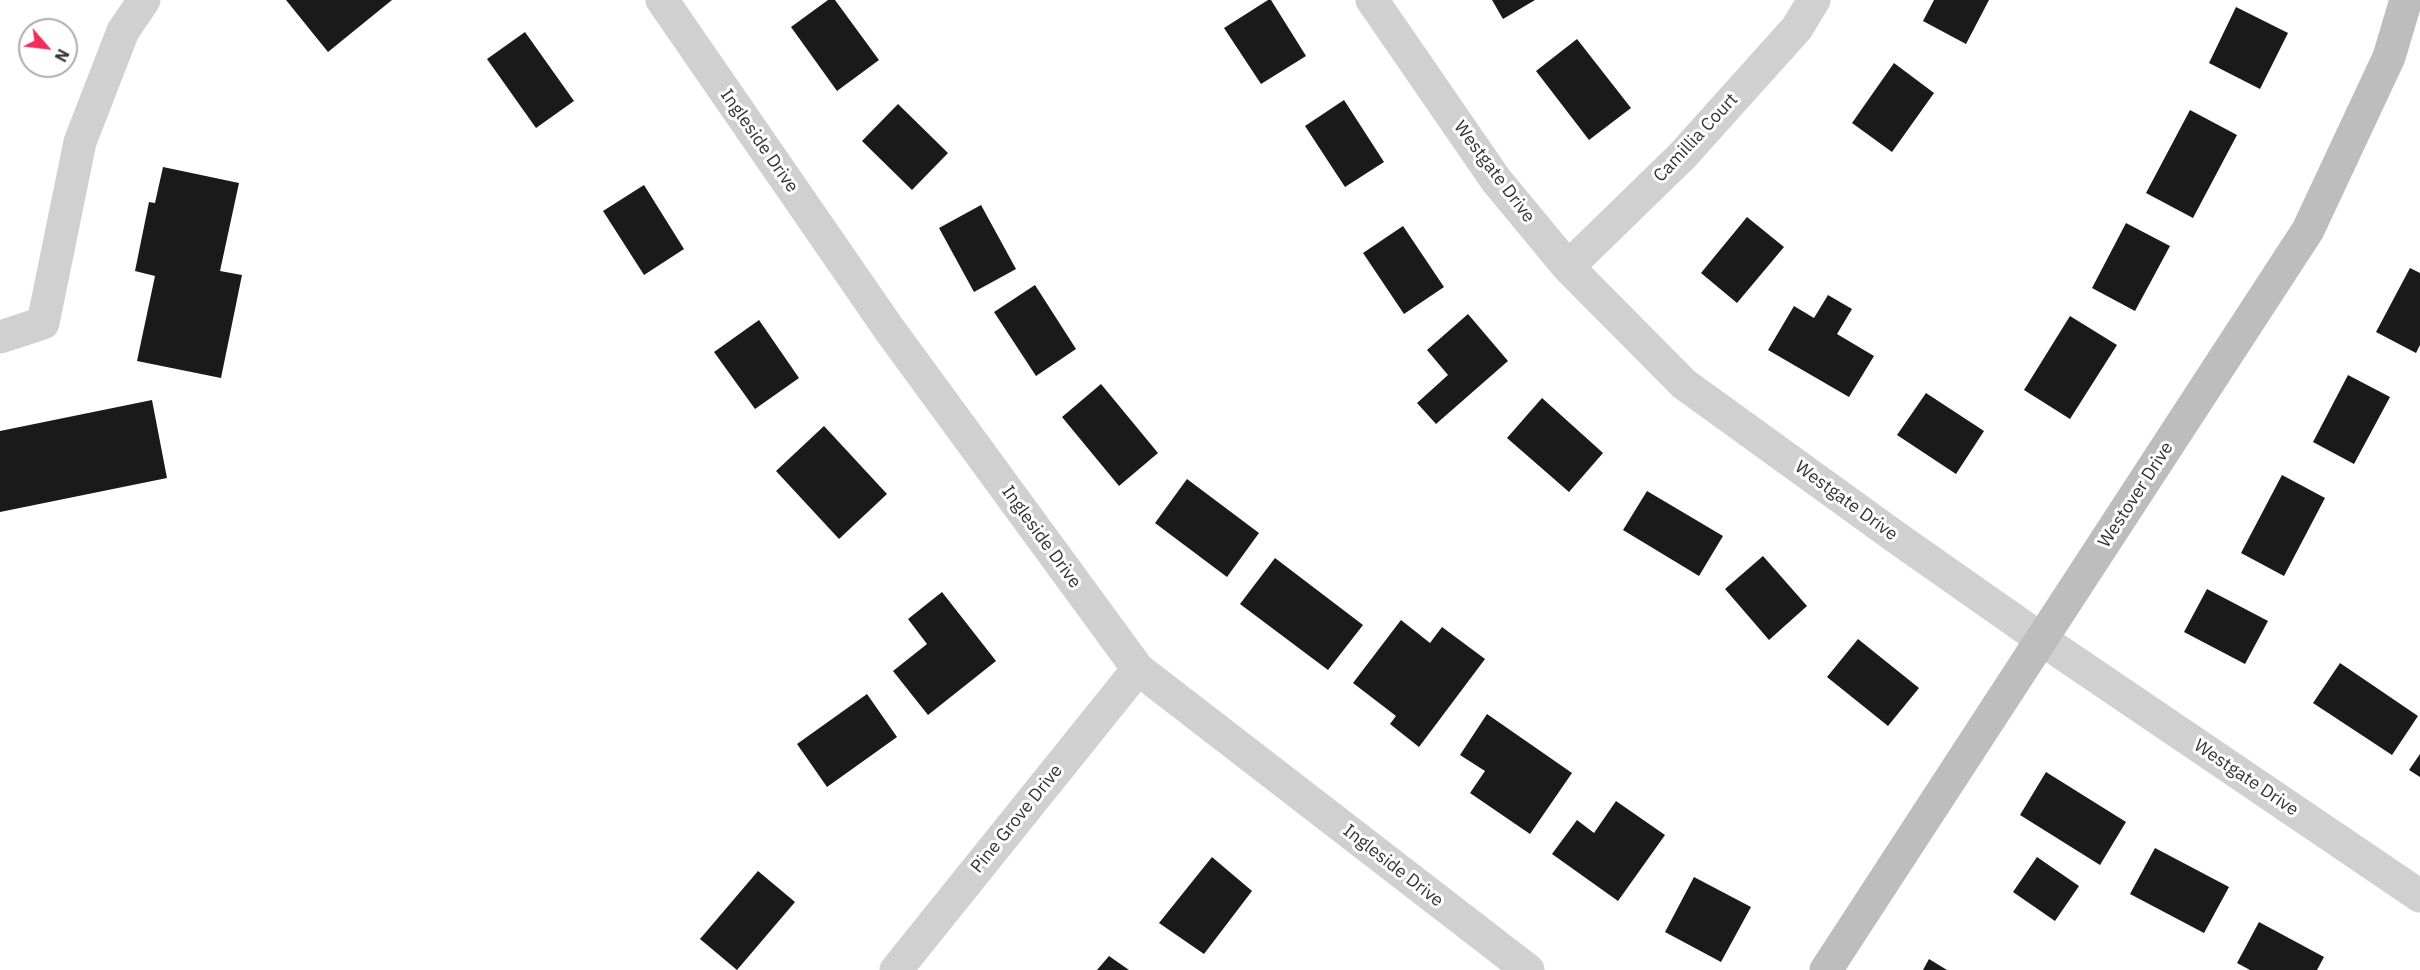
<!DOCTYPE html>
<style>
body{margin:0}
#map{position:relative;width:2420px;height:970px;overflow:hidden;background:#fff;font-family:"IBM Plex Sans",sans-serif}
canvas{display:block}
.north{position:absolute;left:18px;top:18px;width:60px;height:60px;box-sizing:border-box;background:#fff;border:2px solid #adadad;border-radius:50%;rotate:118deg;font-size:16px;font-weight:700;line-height:24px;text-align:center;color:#333}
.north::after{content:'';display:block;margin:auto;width:21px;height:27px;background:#f22d5b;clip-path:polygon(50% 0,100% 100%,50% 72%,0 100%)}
</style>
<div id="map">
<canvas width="2420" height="970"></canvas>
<div class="north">N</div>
</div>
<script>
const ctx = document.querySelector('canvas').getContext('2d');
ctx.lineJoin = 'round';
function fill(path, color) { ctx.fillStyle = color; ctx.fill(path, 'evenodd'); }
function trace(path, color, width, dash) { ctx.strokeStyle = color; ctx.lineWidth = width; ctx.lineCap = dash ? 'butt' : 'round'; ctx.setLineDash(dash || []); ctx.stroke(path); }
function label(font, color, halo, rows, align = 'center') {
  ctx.font = font + ' "IBM Plex Sans",sans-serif'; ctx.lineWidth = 6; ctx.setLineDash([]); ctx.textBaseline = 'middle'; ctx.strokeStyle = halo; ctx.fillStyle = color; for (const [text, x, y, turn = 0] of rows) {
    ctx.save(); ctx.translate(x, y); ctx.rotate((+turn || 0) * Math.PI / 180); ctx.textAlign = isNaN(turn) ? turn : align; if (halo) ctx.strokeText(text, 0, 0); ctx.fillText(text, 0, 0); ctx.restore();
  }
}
fill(new Path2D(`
 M 286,0 L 392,0 L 328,52 Z
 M 828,0 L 835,0 L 879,60 L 837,91 L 791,27 Z
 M 1268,0 L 1271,0 L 1306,56 L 1261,84 L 1224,28 Z
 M 1492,0 L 1535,0 L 1503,19 Z
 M 1934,0 L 1989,0 L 1966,44 L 1923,21 Z
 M 2236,7 L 2288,33 L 2260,89 L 2209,63 Z
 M 525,32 L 574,101 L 536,128 L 487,59 Z
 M 1577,39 L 1631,108 L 1589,140 L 1536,71 Z
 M 1894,63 L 1934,93 L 1892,152 L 1852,123 Z
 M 1344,100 L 1384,162 L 1345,187 L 1305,126 Z
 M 898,104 L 948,153 L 912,190 L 862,141 Z
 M 2190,110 L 2237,135 L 2193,218 L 2146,193 Z
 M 163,167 L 239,183 L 220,271 L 242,275 L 221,378 L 137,361 L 155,276 L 135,271 L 149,202 L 155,203 Z
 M 644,185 L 684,249 L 644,275 L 603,211 Z
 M 981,205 L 1016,269 L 974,292 L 939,228 Z
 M 1747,217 L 1784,247 L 1737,303 L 1701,273 Z
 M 2126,223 L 2170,246 L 2135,311 L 2092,288 Z
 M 1403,226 L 1444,287 L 1404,314 L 1363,253 Z
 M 2410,268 L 2420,273 L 2420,345 L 2416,353 L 2376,332 Z
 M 1035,285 L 1076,349 L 1036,376 L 994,312 Z
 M 1828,295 L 1852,309 L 1837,334 L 1874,356 L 1849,397 L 1768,350 L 1794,306 L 1814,318 Z
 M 1468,314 L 1508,361 L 1436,424 L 1417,403 L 1448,375 L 1427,350 Z
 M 2070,316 L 2117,345 L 2070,419 L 2024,390 Z
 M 759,320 L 799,378 L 755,409 L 714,352 Z
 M 2348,375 L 2390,397 L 2354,464 L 2313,442 Z
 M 1101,384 L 1158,453 L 1119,486 L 1062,417 Z
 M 1926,393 L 1984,431 L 1956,474 L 1897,435 Z
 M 1542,398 L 1603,453 L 1569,492 L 1507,438 Z
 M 152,400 L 167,478 L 0,512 L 0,431 Z
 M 824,426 L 887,494 L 839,539 L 776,471 Z
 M 2282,475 L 2325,498 L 2284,576 L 2241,553 Z
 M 1187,479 L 1259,533 L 1227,577 L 1155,523 Z
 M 1647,491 L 1723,536 L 1699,576 L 1623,530 Z
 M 1763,556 L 1807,606 L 1769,640 L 1725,589 Z
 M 1275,558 L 1363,625 L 1328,670 L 1240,604 Z
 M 2207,589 L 2268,621 L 2245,664 L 2184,632 Z
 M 942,592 L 996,661 L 928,715 L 893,671 L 927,644 L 908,619 Z
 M 1401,620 L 1430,643 L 1442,627 L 1485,659 L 1419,747 L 1390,724 L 1396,716 L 1353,683 Z
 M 1858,639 L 1919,688 L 1888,726 L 1827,677 Z
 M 2340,663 L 2418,716 L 2392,755 L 2313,703 Z
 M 867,694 L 897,737 L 827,787 L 797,744 Z
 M 1487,714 L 1572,773 L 1530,834 L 1470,793 L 1485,771 L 1460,755 Z
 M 2420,754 L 2420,777 L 2409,770 Z
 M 2046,772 L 2126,822 L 2100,865 L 2020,815 Z
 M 1616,801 L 1665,835 L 1618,901 L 1552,854 L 1577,820 L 1594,833 Z
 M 2155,848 L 2229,887 L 2204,933 L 2130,894 Z
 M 1212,857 L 1252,891 L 1204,954 L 1159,923 Z
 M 2037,857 L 2079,886 L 2055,921 L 2013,892 Z
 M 758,871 L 795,902 L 737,970 L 700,939 Z
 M 1694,877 L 1751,907 L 1721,962 L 1665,932 Z
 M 2259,922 L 2324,957 L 2317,970 L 2250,970 L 2237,963 Z
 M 1109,956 L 1129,970 L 1097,970 Z
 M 1929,959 L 1947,970 L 1923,970 Z`), '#1a1a1a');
trace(new Path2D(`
 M 662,0 L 889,329 L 1138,669 L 1528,970
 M 1372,0 L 1496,180 L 1568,267 L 1684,384 L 1897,538 L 2041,639 L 2420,896
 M 1568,267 L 1683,155 L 1797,28 L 1814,0
 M 0,337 L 43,323 L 80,142 L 123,31 L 144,0
 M 896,970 L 1138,669`), '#d0d0d0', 33);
trace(new Path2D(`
 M 1826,970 L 2308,230 L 2389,57 L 2406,0`), '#bdbdbd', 33);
label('18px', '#333', '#fff', [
 ["Camillia Court",1696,138,-47],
 ["Ingleside Drive",759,141,55],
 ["Westgate Drive",1494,172,53],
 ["Westover Drive",2136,495,-57],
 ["Westgate Drive",1846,501,36],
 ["Ingleside Drive",1041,537,54],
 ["Westgate Drive",2246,778,34],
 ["Pine Grove Drive",1017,819,-51],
 ["Ingleside Drive",1393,866,38]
]);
</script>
